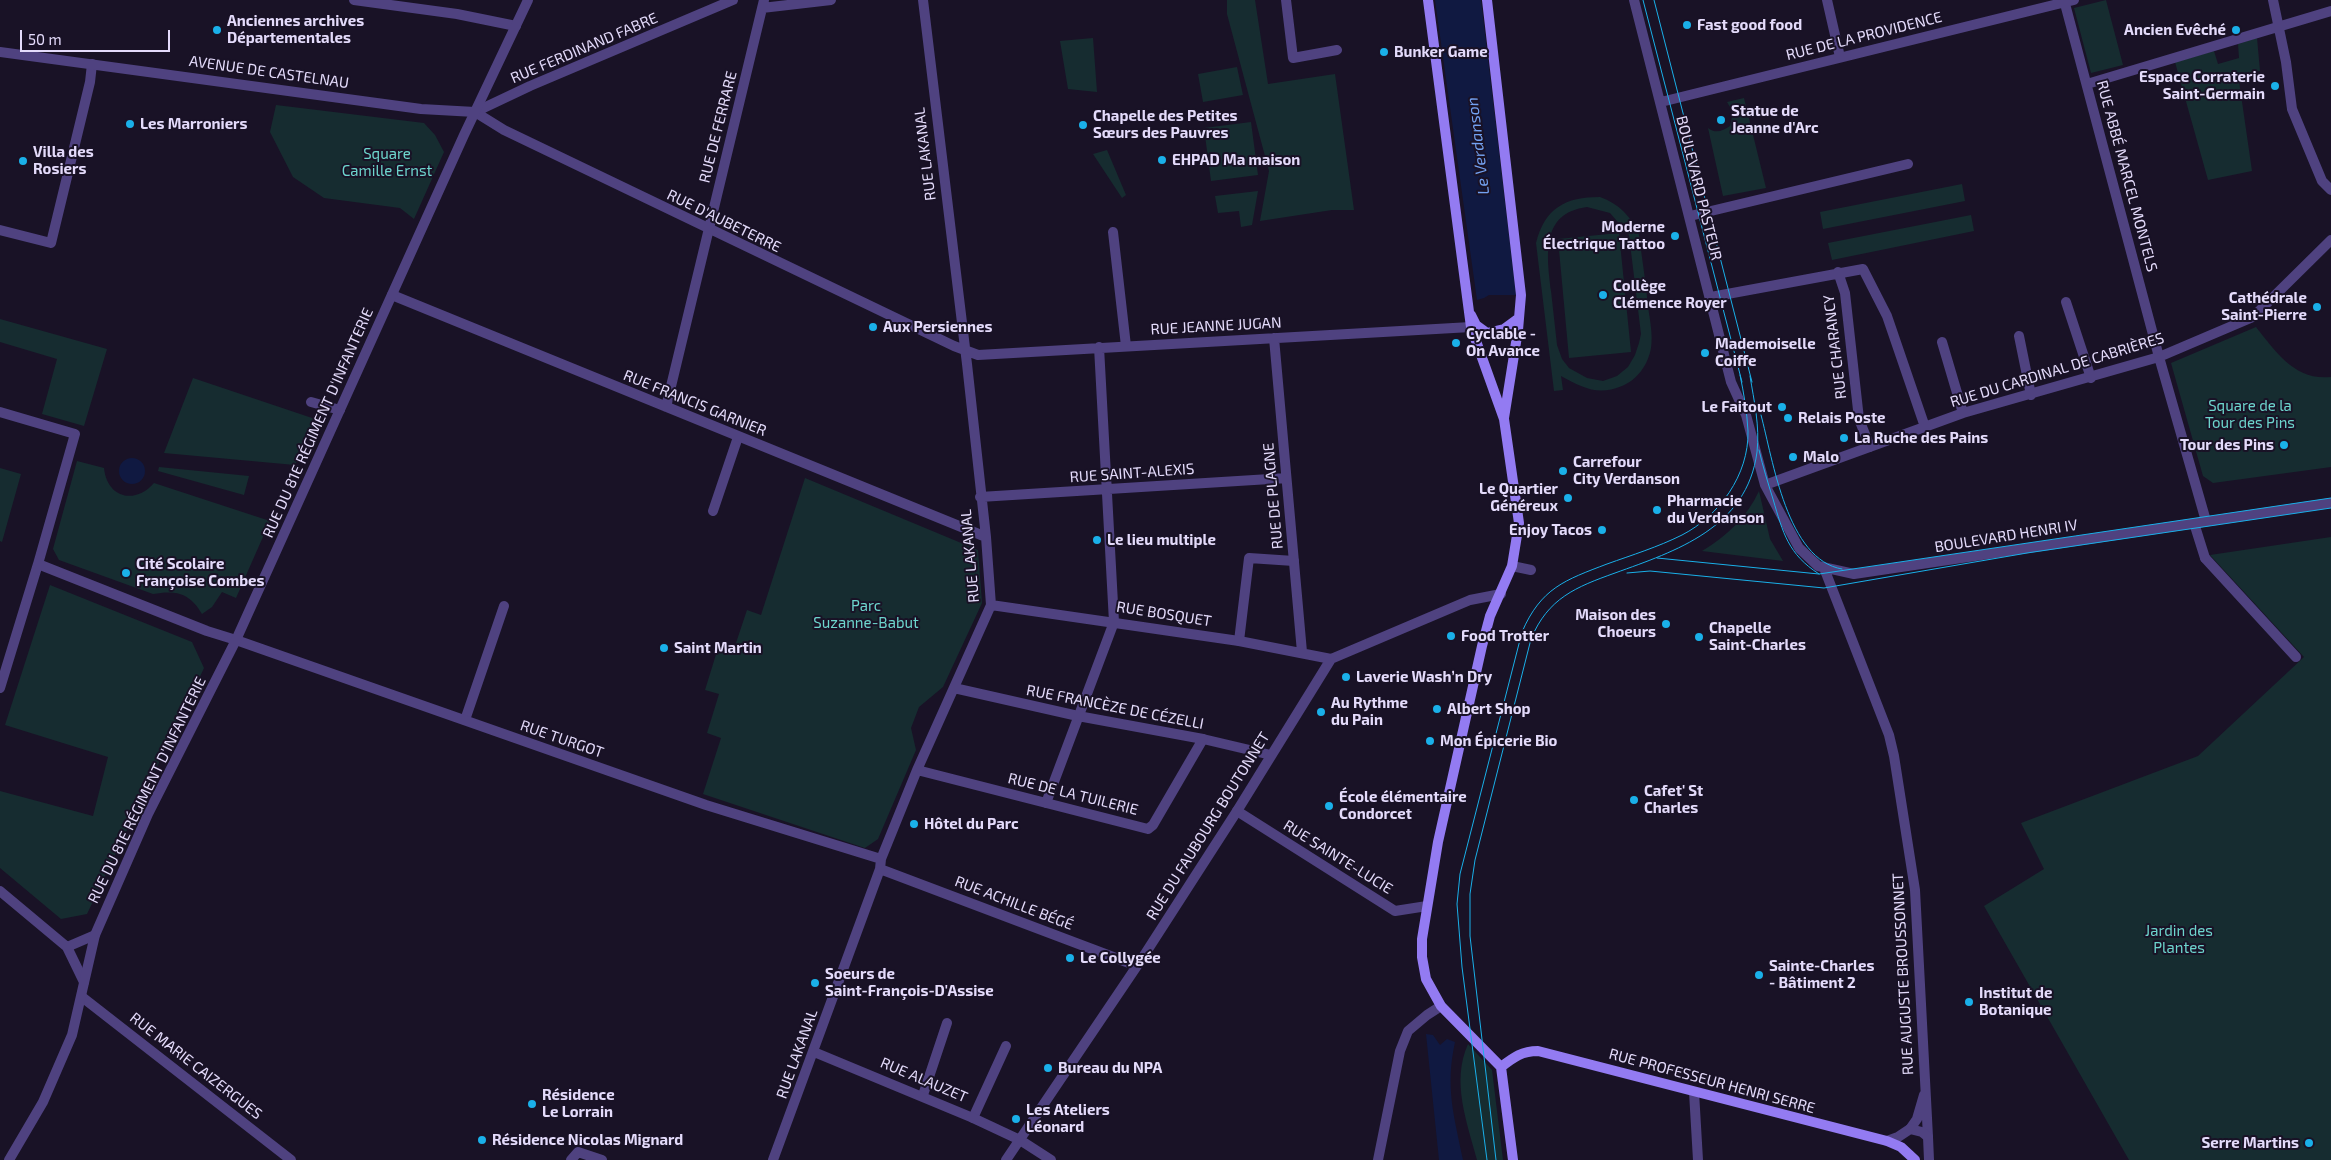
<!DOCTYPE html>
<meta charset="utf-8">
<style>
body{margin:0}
#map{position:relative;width:2331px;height:1160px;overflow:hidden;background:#191226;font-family:"Exo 2",sans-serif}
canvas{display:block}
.scale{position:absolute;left:20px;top:30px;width:150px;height:22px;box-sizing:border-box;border:2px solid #e4dbfb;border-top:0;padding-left:6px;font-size:15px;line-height:18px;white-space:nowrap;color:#e4dbfb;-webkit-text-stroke:4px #191226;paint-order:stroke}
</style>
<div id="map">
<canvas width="2331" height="1160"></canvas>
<div class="scale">50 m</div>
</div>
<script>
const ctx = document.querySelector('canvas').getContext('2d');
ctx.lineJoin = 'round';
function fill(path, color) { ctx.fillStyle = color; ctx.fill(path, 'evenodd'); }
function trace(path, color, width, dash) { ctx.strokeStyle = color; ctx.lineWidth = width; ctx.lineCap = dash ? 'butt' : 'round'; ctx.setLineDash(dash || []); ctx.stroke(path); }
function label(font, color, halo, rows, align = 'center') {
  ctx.font = font + ' "Exo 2",sans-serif'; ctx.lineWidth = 4; ctx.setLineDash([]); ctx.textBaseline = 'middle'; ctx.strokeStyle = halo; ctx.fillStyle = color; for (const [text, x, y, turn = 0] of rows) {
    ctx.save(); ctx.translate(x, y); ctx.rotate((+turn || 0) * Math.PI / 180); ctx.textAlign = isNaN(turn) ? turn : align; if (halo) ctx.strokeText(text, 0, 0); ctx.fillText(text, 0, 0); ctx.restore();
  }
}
fill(new Path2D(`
 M 1227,0 L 1255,0 L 1268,84 L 1335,74 L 1354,210 L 1332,210 L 1260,221 L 1269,171 L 1227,14 Z
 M 2106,0 L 2123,65 L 2091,73 L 2074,8 Z
 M 1093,38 L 1097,92 L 1068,89 L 1060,41 Z
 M 2257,38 L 2260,71 L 2238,74 L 2252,171 L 2208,180 L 2175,62 L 2214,51 L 2218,64 L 2239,58 L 2238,44 Z
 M 1237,67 L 1243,95 L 1203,102 L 1198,74 Z
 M 1744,98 L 1766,188 L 1723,196 L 1708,128 C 1715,134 1723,131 1730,126 L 1733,112 L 1727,102 Z
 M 276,105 L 424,123 L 435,135 L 444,152 L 414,219 L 400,208 L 324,198 L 293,177 L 270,132 Z
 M 1251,122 L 1258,175 L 1211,181 L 1204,128 Z
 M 1107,150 L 1126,195 L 1122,198 L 1093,154 Z
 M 1962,184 L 1965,201 L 1823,229 L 1820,212 Z
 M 1258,191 L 1252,225 L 1241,227 L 1239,211 L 1218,213 L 1215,196 Z
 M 1600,197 C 1619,204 1631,216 1639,235 C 1642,259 1646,283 1648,307 C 1650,320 1653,335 1651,348 C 1648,365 1637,380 1622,386 C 1598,396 1583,388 1561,376 L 1563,390 L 1554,391 L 1536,243 C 1545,208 1565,197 1600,197 ZM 1587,207 L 1610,213 L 1629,235 L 1641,334 L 1639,343 L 1635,355 L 1628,367 L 1617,376 L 1603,381 L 1587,378 L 1569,368 L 1562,359 L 1557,345 C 1555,327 1553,309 1551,291 C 1547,256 1540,213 1587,207 Z
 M 1971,215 L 1974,231 L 1832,260 L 1828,243 Z
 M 1619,233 L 1631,352 L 1569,358 L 1558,239 Z
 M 0,319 L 107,349 L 84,426 L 42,414 L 57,359 L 0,342 Z
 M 2256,327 C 2276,352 2295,381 2331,377 L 2331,467 L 2213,483 L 2203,476 L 2171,363 Z
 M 193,378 L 318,420 L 295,465 L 164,453 Z
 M 77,461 L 104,468 C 107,498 135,505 154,483 L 270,521 L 236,598 L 222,592 L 212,607 L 202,614 C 190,593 176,590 153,594 L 59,560 L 53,549 Z
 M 159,467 L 249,476 L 244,495 L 158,471 Z
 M 0,468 L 21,474 L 2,542 L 0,541 Z
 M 805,478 L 978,550 L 982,603 L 943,687 L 919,707 L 911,728 L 916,750 L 878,839 L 865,848 L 703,794 L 721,738 L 707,733 L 719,694 L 705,690 L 718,648 L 733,652 L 747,610 L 761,615 Z
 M 1759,491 L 1770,539 L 1783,561 L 1702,551 C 1727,536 1747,517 1759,491 Z
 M 2331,537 L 2331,1160 L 2129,1160 L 1984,906 L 2044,869 L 2021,823 L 2198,756 L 2304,657 L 2210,555 Z
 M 50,585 L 192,642 L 204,668 L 87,914 L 61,919 L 0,868 L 0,791 L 93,816 L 108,757 L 5,725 Z
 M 1468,1044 L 1492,1070 L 1503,1160 L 1477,1160 C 1467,1122 1451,1082 1468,1044 Z`), '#162c30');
fill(new Path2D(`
 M 1435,0 L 1481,0 L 1516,295 L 1489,295 L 1484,298 L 1477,300 Z
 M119 471a13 13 0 1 1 26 0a13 13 0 1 1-26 0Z
 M 1426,1034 L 1433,1035 L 1440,1045 L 1447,1039 L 1455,1042 C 1445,1088 1454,1115 1463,1160 L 1439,1160 Z`), '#101941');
trace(new Path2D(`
 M 354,0 L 457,14 L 516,26
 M 1286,0 L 1293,58 L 1337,50
 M 1690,216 L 1908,164
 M 0,230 L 51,243 L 90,82 L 92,64
 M 1113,232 L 1126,346
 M 311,402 L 340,410
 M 0,412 L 75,434 L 38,564
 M 713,511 L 738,437
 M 2205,558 L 2296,657
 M 1512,566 L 1531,570
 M 1239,641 L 1249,558 L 1294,561
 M 0,688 L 38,564 L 207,631 L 236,640
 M 465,720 L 504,606
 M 923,1095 L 947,1023
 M 973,1118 L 1006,1046`), '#4f4280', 10);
trace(new Path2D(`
 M 1634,0 L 1731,382 L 1746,415 L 1765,485 L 1799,548 L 1818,566 L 1854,574 L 2331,503
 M 1827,0 L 1840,57
 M 2064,0 L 2159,357 L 2206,521
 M 2273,0 L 2286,62 L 2292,109 L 2322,181 L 2331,190
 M 2087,84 L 2331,11
 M 1661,102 L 2074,0
 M 1838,272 L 1845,293 L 1859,419 L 1870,447
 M 1711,297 L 1863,269 L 1887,316 L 1925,427
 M 2066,302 L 2091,378
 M 2019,336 L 2031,395
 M 1942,342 L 1963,413
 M 1765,485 L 1963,413 L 2159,357 L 2253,317 L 2331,240
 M 2194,523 L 2205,558
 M 1824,568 L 1889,735 L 1894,756 L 1915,890 L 1928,1137
 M 1203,739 L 1271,755
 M 1237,811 L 1395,911 L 1427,906
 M 1910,1129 L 1917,1119 L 1924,1095`), '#4f4280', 10);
trace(new Path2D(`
 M 762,8 L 831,0
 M 0,52 L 421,109 L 475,112 L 530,86 L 733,0
 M 475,112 L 504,130 L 954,346 L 978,355 L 1471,327
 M 392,295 L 986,537
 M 1274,338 L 1302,652
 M 666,407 L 764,0
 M 980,497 L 1286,478
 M 991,605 L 1239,641 L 1331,659
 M 236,640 L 706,805 L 881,859
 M 917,770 L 1148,829 L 1153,825 L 1203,739 L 1078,716 L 954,688
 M 1046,803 L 1114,622 L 1099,347
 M 880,869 L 1137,966
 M 0,891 L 67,947 L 84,982
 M 67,947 L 95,935
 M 82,997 L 291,1160
 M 814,1052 L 973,1118 L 1020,1140 L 1051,1160
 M 1694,1092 L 1698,1160
 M 1887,1141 L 1898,1137 L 1910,1129 L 1922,1132 L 1928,1137 L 1929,1160
 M 571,1160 L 578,1152 L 602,1160
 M 773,1160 L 880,869 L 881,859 L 917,770 L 991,605 L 986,537 L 967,364 L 923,0
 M 1006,1160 L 1143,957 L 1237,811 L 1331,659 L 1470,600 L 1501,594
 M 1378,1160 L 1400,1051 L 1408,1031 L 1427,1015 L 1441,1006`), '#4f4280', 10);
trace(new Path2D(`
 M 9,1160 L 43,1102 L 72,1035 L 95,935 L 148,814 L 236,640 L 464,135 L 528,0`), '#4f4280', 10);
trace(new Path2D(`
 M 1428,0 L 1471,327 L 1504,419 L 1519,523 L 1512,566 L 1490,616 L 1482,646 L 1438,842 L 1422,939 L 1422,957 L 1426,979 L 1441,1006 L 1501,1067 L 1513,1160
 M 1487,0 L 1521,295 L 1518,330 L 1504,418
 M 1471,315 L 1476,325 L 1487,333 L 1504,329 L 1519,318
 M 1501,1067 C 1514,1057 1522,1051 1538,1051 L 1887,1141 L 1901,1147 L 1915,1160`), '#937bf2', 10);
trace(new Path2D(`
 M 1643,0 L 1742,382
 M 1654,0 L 1752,382
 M 1761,415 C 1773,460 1787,560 1842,569
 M 1759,450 C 1763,467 1768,483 1773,499 C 1783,533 1788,554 1819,574
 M 1657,558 L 1819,574 L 2331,498
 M 1627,573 L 1650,571 L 1824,588 L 2027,553 L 2331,508
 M 1487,1160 L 1462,967 L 1457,904 L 1460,874 L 1522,632 C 1541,588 1565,580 1607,564 C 1632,555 1658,547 1682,535 C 1719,516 1749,475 1748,431 C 1747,412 1744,394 1740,375
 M 1496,1160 L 1470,936 L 1470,894 L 1475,860 L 1531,639 C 1548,598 1576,587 1615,573 C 1676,551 1747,528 1757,452 C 1760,426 1754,401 1750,376`), '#1ab0e9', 1);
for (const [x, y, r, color] of [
 [1687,25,5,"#1ab0e9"],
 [217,30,5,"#1ab0e9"],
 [2236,30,5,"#1ab0e9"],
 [1384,52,5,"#1ab0e9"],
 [2275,86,5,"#1ab0e9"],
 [1721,120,5,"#1ab0e9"],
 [130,124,5,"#1ab0e9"],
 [1083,125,5,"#1ab0e9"],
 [1162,160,5,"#1ab0e9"],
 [23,161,5,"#1ab0e9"],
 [1675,236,5,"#1ab0e9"],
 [1603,295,5,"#1ab0e9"],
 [2317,307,5,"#1ab0e9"],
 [873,327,5,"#1ab0e9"],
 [1456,343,5,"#1ab0e9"],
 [1705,353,5,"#1ab0e9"],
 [1782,407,5,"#1ab0e9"],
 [1788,418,5,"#1ab0e9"],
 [1844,438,5,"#1ab0e9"],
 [2284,445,5,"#1ab0e9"],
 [1793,457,5,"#1ab0e9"],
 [1563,471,5,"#1ab0e9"],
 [1568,498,5,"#1ab0e9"],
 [1657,510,5,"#1ab0e9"],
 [1602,530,5,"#1ab0e9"],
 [1097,540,5,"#1ab0e9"],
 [126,573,5,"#1ab0e9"],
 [1666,624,5,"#1ab0e9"],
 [1451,636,5,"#1ab0e9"],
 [1699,637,5,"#1ab0e9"],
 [664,648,5,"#1ab0e9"],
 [1346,677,5,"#1ab0e9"],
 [1437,709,5,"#1ab0e9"],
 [1321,712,5,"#1ab0e9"],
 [1430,741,5,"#1ab0e9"],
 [1634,800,5,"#1ab0e9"],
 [1329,806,5,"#1ab0e9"],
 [914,824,5,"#1ab0e9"],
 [1070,958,5,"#1ab0e9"],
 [1759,975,5,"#1ab0e9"],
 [815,983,5,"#1ab0e9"],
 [1969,1002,5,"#1ab0e9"],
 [1048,1068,5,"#1ab0e9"],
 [532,1104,5,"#1ab0e9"],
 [1016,1119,5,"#1ab0e9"],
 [482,1140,5,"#1ab0e9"],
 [2309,1143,5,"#1ab0e9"]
]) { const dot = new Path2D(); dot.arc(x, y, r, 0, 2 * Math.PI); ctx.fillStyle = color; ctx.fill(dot); trace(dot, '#191226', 2); }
label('bold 15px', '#e4dbfb', '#191226', [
 ["Anciennes archives",227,21],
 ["Départementales",227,38],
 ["Fast good food",1697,25],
 ["Ancien Evêché",2226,30,"right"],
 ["Bunker Game",1394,52],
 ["Espace Corraterie",2265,77,"right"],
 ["Saint-Germain",2265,94,"right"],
 ["Statue de",1731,111],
 ["Jeanne d'Arc",1731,128],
 ["Chapelle des Petites",1093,116],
 ["Sœurs des Pauvres",1093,133],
 ["Les Marroniers",140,124],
 ["Villa des",33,152],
 ["Rosiers",33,169],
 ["EHPAD Ma maison",1172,160],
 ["Moderne",1665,227,"right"],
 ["Électrique Tattoo",1665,244,"right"],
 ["Collège",1613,286],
 ["Clémence Royer",1613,303],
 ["Cathédrale",2307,298,"right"],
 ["Saint-Pierre",2307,315,"right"],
 ["Aux Persiennes",883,327],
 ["Cyclable -",1466,334],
 ["On Avance",1466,351],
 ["Mademoiselle",1715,344],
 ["Coiffe",1715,361],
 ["Le Faitout",1772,407,"right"],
 ["Relais Poste",1798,418],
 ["La Ruche des Pains",1854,438],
 ["Tour des Pins",2274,445,"right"],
 ["Malo",1803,457],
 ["Carrefour",1573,462],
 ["City Verdanson",1573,479],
 ["Le Quartier",1558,489,"right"],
 ["Généreux",1558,506,"right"],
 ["Pharmacie",1667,501],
 ["du Verdanson",1667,518],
 ["Enjoy Tacos",1592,530,"right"],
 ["Le lieu multiple",1107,540],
 ["Cité Scolaire",136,564],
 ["Françoise Combes",136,581],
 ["Maison des",1656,615,"right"],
 ["Choeurs",1656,632,"right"],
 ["Chapelle",1709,628],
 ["Saint-Charles",1709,645],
 ["Food Trotter",1461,636],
 ["Saint Martin",674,648],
 ["Laverie Washʼn Dry",1356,677],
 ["Au Rythme",1331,703],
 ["du Pain",1331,720],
 ["Albert Shop",1447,709],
 ["Mon Épicerie Bio",1440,741],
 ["Cafet' St",1644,791],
 ["Charles",1644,808],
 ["École élémentaire",1339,797],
 ["Condorcet",1339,814],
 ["Hôtel du Parc",924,824],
 ["Le Collygée",1080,958],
 ["Sainte-Charles",1769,966],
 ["- Bâtiment 2",1769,983],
 ["Soeurs de",825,974],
 ["Saint-François-D'Assise",825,991],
 ["Institut de",1979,993],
 ["Botanique",1979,1010],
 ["Bureau du NPA",1058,1068],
 ["Résidence",542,1095],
 ["Le Lorrain",542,1112],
 ["Les Ateliers",1026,1110],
 ["Léonard",1026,1127],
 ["Résidence Nicolas Mignard",492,1140],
 ["Serre Martins",2299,1143,"right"]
], 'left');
label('15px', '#e4dbfb', '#191226', [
 ["RUE DE LA PROVIDENCE",1864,36,-14],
 ["RUE FERDINAND FABRE",584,48,-23],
 ["AVENUE DE CASTELNAU",269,72,8],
 ["RUE DE FERRARE",718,127,-76],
 ["RUE LAKANAL",925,154,-97],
 ["RUE ABBÉ MARCEL MONTELS",2127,176,75],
 ["BOULEVARD PASTEUR",1699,188,76],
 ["RUE D'AUBETERRE",724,221,26],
 ["RUE JEANNE JUGAN",1216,326,-3],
 ["RUE CHARANCY",1835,347,-97],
 ["RUE DU CARDINAL DE CABRIÈRES",2057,370,-17],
 ["RUE FRANCIS GARNIER",695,403,22],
 ["RUE DU 81E RÉGIMENT D'INFANTERIE",318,423,-66],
 ["RUE SAINT-ALEXIS",1132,473,-4],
 ["RUE DE PLAGNE",1273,496,-95],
 ["BOULEVARD HENRI IV",2006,536,-9],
 ["RUE LAKANAL",970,556,-95],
 ["RUE BOSQUET",1164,614,9],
 ["RUE FRANCÈZE DE CÉZELLI",1115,707,11],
 ["RUE TURGOT",562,739,19],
 ["RUE DU 81E RÉGIMENT D'INFANTERIE",147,790,-64],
 ["RUE DE LA TUILERIE",1073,794,14],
 ["RUE DU FAUBOURG BOUTONNET",1208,826,-58],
 ["RUE SAINTE-LUCIE",1338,857,32],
 ["RUE ACHILLE BÉGÉ",1014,903,21],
 ["RUE AUGUSTE BROUSSONNET",1903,974,-93],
 ["RUE LAKANAL",797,1054,-70],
 ["RUE MARIE CAIZERGUES",196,1066,38],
 ["RUE ALAUZET",924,1080,23],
 ["RUE PROFESSEUR HENRI SERRE",1712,1081,15]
]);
label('15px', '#6dd5cd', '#191226', [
 ["Square",387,154],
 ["Camille Ernst",387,171],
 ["Square de la",2250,406],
 ["Tour des Pins",2250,423],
 ["Parc",866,606],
 ["Suzanne-Babut",866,623],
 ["Jardin des",2179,931],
 ["Plantes",2179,948]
]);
label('italic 16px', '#73a1f1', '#191226', [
 ["Le Verdanson",1478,146,-97]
]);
</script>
